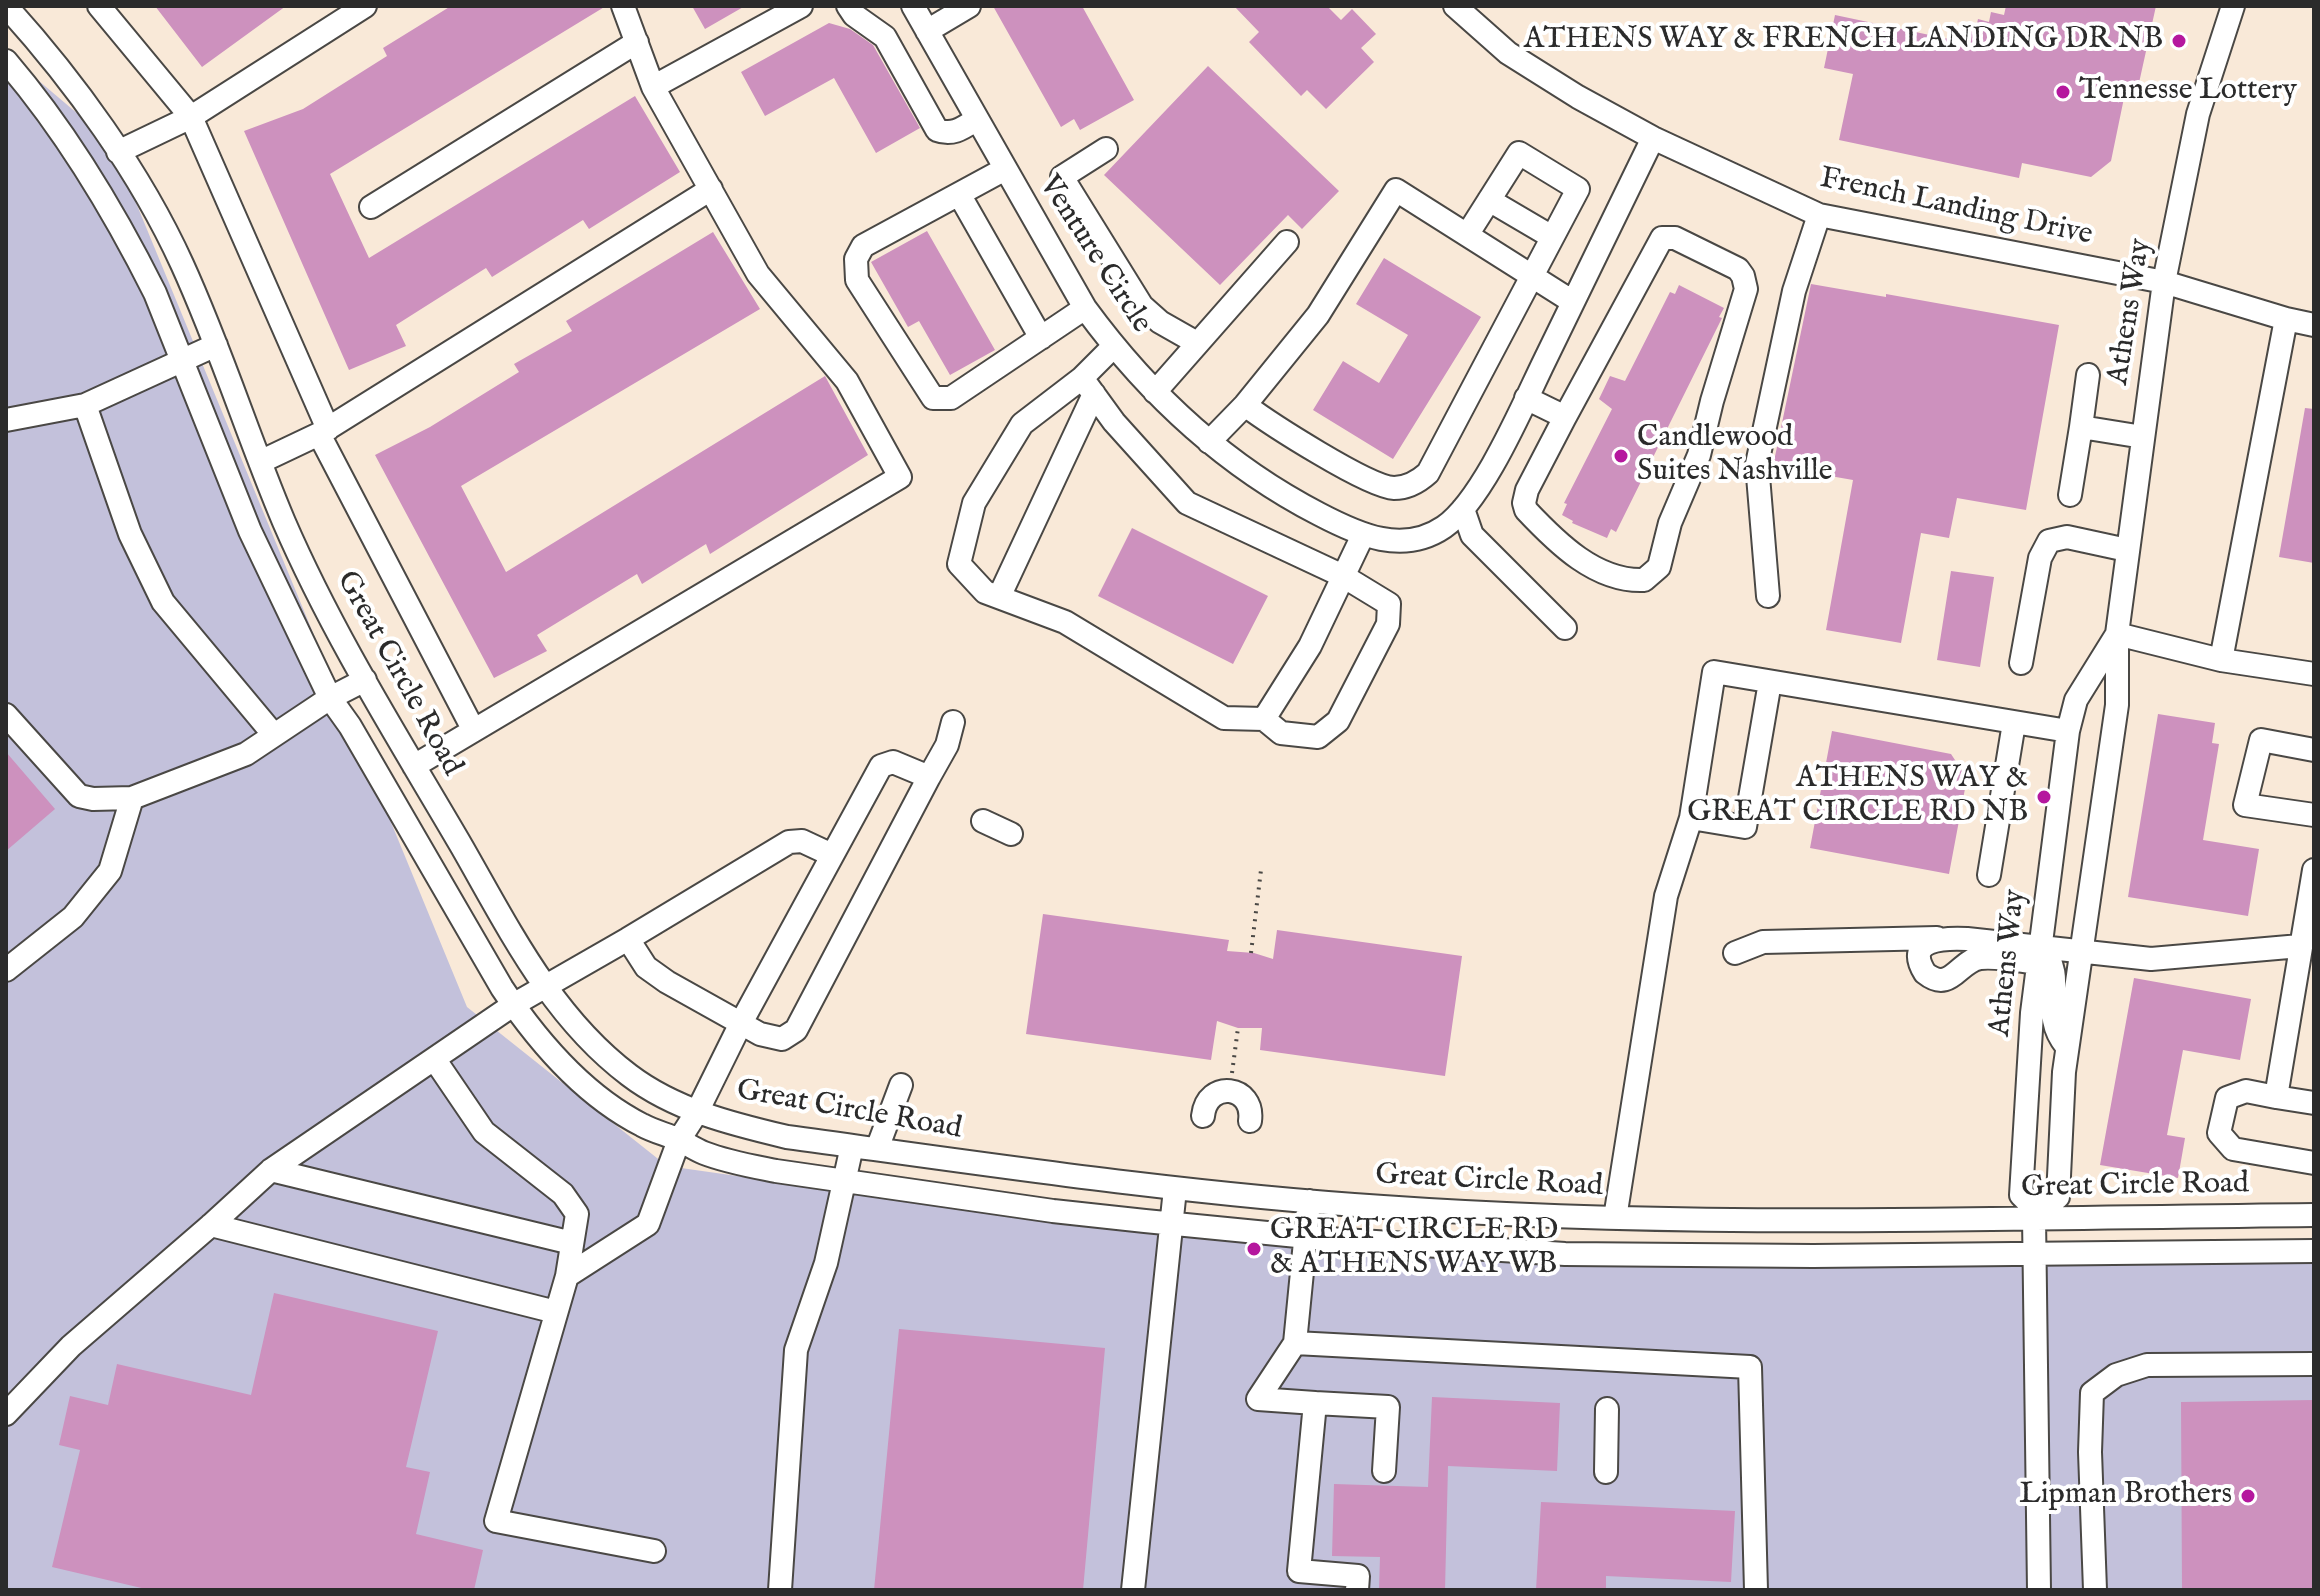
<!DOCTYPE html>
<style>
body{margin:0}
#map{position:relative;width:2320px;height:1596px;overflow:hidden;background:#f9e9d8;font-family:"IM FELL English",serif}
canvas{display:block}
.frame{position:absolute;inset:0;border:8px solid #2b2b2b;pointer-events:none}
</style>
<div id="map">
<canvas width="2320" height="1596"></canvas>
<div class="frame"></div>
</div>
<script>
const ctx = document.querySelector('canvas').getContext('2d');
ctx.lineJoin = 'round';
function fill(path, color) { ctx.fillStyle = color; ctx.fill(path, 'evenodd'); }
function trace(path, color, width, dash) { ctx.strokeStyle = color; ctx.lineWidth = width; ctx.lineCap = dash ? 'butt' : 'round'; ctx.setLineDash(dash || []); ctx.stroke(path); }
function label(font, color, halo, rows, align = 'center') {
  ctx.font = font + ' "IM FELL English",serif'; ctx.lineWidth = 8; ctx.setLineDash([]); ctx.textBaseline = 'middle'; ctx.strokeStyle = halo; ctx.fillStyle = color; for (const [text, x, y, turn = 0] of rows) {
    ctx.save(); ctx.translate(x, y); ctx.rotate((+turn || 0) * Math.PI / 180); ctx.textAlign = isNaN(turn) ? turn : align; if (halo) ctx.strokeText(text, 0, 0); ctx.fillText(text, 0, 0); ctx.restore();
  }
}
fill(new Path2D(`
 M 6,53 L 111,142 L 467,1007 L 667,1166 L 962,1208 L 1244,1242 L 1494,1262 L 1744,1267 L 2314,1262 L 2314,1590 L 6,1590 Z`), '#c3c1db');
fill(new Path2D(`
 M 155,6 L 286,6 L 202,67 Z
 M 451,6 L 606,6 L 330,174 L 369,258 L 635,96 L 680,172 L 589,229 L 583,220 L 492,277 L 486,268 L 396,325 L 406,346 L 349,370 L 244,131 L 303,109 L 387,56 L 383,48 Z
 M 692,6 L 745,6 L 705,29 Z
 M 993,6 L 1082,6 L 1134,100 L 1080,130 L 1074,119 L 1061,127 Z
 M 1234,6 L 1327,6 L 1341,20 L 1352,9 L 1376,34 L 1361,48 L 1374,62 L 1326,109 L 1307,90 L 1301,96 L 1249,42 L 1259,32 Z
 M 2006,6 L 2156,6 L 2135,101 L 2124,98 L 2111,161 L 2091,177 L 2022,163 L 2019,178 L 1839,140 L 1853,74 L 1824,68 L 1835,15 L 1958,41 L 1961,29 L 1975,32 L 1978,19 L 1989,22 L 1991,12 L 2004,15 Z
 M 829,23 L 850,29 L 873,45 L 920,128 L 876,153 L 834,78 L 765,116 L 741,72 Z
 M 1208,66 L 1339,191 L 1302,229 L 1288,215 L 1220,285 L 1104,175 Z
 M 927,231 L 995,350 L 950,375 L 919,321 L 908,327 L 871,262 Z
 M 713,232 L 760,309 L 461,486 L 506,572 L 825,376 L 868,455 L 710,554 L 706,544 L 642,584 L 637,574 L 537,635 L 547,651 L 494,678 L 375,455 L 430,427 L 519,372 L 514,364 L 572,331 L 566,321 Z
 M 1384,258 L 1481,317 L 1393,459 L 1313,410 L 1343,361 L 1379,383 L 1408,335 L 1356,304 Z
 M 1811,284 L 1886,297 L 1886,294 L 2059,325 L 2026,510 L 1957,498 L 1949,538 L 1921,533 L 1901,643 L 1826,630 L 1853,480 L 1773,466 Z
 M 1679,285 L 1724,308 L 1719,317 L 1722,318 L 1616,532 L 1611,529 L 1607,538 L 1572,523 L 1573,521 L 1562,515 L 1567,504 L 1564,503 L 1612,409 L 1599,399 L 1610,376 L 1625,381 L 1670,292 L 1675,294 Z
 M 2305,408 L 2314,409 L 2314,563 L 2279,557 Z
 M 1132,528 L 1268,596 L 1233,664 L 1098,596 Z
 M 1951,571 L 1994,577 L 1980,667 L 1937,660 Z
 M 2158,714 L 2215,723 L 2212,743 L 2219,744 L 2203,840 L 2259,849 L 2248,916 L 2128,897 Z
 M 1832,731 L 1951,754 L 1967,778 L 1949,874 L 1810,848 Z
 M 6,752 L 55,809 L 6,851 Z
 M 1043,914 L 1229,940 L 1227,951 L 1254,953 L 1273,959 L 1277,930 L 1462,956 L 1445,1076 L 1260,1050 L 1262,1028 L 1238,1028 L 1217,1021 L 1211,1060 L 1026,1034 Z
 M 2134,978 L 2251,999 L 2240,1060 L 2183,1050 L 2167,1135 L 2185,1138 L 2178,1178 L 2100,1165 Z
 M 274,1293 L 438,1331 L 406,1467 L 430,1472 L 416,1534 L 483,1550 L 474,1590 L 150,1590 L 52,1567 L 80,1450 L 59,1445 L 70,1396 L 108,1405 L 117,1364 L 251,1395 Z
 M 899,1329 L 1105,1348 L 1083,1590 L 874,1590 Z
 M 1432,1397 L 1560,1403 L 1557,1471 L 1448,1466 L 1445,1590 L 1379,1590 L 1380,1557 L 1332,1556 L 1334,1484 L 1428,1487 Z
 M 2314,1400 L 2314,1590 L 2182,1590 L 2181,1402 Z
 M 1541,1502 L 1735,1511 L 1731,1582 L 1606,1576 L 1606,1590 L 1536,1590 Z`), '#cd91be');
const minor = new Path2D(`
 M 6,6 C 74,81 140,172 182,264 C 221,349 248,437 284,522 C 333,635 400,741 462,847 C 509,929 552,1017 629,1075 C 675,1110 732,1124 787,1137 C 985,1164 1183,1194 1383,1207 C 1693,1229 2004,1218 2314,1215
 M 99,6 L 191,117 L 365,6
 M 623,6 L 653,87 L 801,6
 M 848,6 L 854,15 L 885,37 L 937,130 C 953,136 963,128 977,119
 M 913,6 L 1085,308 C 1148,394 1224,465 1319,514 C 1359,535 1403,555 1444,527 C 1483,500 1523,405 1544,362 C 1581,287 1617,212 1653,138
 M 1455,6 L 1508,53 L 1578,97 L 1653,138 L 1819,215 L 2164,282 L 2286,319 L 2221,660 L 2117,634
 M 927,31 L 969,6
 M 6,61 C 66,131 114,211 155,293 L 250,531 L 330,698 L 350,726 L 502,988 C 538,1042 583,1095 642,1125 C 653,1131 665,1134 677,1139 C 686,1143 694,1149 704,1153 C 727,1162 751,1166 776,1171 L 1053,1211 L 1145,1221 L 1328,1239 L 1565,1254 L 1813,1256 L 2314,1251
 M 1106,149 L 1062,177 L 1142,306 L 1160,322 L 1197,343
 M 118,152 L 191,117 L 328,429
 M 1005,169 L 863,246 L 856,259 L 857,280 L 933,398 L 951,398 L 1085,308
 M 959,194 L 1041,338
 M 1489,200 L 1552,237
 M 371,207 L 637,42
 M 2286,319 L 2314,325
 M 1114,346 L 1082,378 L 1022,424 L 974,503 L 959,564 L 985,592 L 1065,622 L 1224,718 L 1264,719 L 1310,646 L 1363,535
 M 2088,375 L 2081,427 L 2143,437
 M 1082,378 L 1114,422 L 1187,503 L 1343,576 L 1389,604 L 1388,624 L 1338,721 L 1318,737 L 1281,733 L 1264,719
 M 1155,392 L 1287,242
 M 1526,398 L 1565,417 L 1662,238 L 1675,238 L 1738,269 L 1743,276 L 1746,289 L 1712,401 L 1699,455 L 1670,523 L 1659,567 L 1644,580 C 1596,582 1557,543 1526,510 L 1524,503 L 1527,490 L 1565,417
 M 85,405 L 216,345
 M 1245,405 C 1269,423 1368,487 1394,488 C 1408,488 1418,482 1428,473 L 1578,189 L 1519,153 L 1467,235
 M 6,420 L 85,405 L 130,534 L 163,602 L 274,735
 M 319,434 L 711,189
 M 1209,442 L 1245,405 L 1318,315 L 1396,190 L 1573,302
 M 260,462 L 319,434 L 473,729
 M 2070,495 L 2081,427
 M 1463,509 L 1472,535 L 1565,628
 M 1768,596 L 1757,464 L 1794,291 L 1819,215
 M 999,597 L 1094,394
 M 2221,660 L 2314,674
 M 2021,663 L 2040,558 L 2049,541 L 2067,537 L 2127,550
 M 6,715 L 79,796 L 93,799 L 132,798
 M 2314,750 L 2261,740 L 2245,805 L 2314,815
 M 414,766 L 900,477 L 847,381 L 758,274 L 653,87
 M 929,777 L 947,745 L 953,722
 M 1691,818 L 1745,827 L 1770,682
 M 983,821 L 1011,834
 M 2314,870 L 2276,1097 L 2314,1103
 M 1989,875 L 2014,723
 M 2041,947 C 2071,983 2036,1009 2067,1047
 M 1735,953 L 1763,942 L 1937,938
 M 2038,963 C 2020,961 1999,956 1980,958 C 1958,961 1951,994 1925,973 C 1903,938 1946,938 1967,939 L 2151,959 L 2300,946
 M 6,970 L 73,917 L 110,871 L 132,798 L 246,754 L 330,698 L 365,680
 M 435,1060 L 484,1132 L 563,1194 L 577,1214 L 567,1276 L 496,1521 L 654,1551
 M 2276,1097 L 2246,1091 L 2227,1098 L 2219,1133 L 2233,1149 L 2314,1163
 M 1203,1116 C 1207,1079 1255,1085 1250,1121
 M 877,1149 L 901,1085
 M 271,1170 L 572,1243
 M 1309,1201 L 1295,1343 L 1750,1367 L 1756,1590
 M 2037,1211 L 2021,1195 L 2032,1013 L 2068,731 L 2076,700 L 2117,634
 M 1615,1218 L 1666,896 L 1691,818 L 1714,672 L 2068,731
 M 211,1225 L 556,1312
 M 567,1276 L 648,1224 L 679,1140 L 697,1112 L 741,1023 L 881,766 L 893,762 L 929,777 L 796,1030 L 782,1039 L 760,1034 L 667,982 L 646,967 L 628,939 L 789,842 L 802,841 L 832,855
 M 1295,1343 L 1258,1399 L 1315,1403
 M 6,1414 L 71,1346 L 211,1225 L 271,1170 L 513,1005 L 628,939
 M 1606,1472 L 1607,1409
 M 780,1590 L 796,1350 L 826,1263 L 852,1146
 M 1133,1590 L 1175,1189
 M 1357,1590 L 1358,1576 L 1299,1571 L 1315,1403 L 1388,1407 L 1384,1471
 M 2039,1590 L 2034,1217 L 2037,1211 L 2058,1197 L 2064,1072 L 2117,705 L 2117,634 L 2164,282 L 2198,114 L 2233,6
 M 2095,1590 L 2090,1452 L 2092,1393 L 2116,1375 L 2147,1365 L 2314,1364`);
trace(minor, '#4a4845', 26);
trace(new Path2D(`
 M 1251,953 L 1261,870
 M 1232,1073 L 1238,1028`), '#4a4845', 4, [2, 6]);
trace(minor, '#fff', 22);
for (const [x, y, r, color] of [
 [2179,41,8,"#b5179e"],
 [2063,92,8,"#b5179e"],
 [1621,456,8,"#b5179e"],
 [2044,797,8,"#b5179e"],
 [1254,1249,8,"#b5179e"],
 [2248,1496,8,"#b5179e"]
]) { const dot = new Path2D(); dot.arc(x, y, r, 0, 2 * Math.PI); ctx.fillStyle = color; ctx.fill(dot); trace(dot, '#fff', 3); }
label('30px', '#2b2b2b', '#fff', [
 ["ATHENS WAY & FRENCH LANDING DR NB",2163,41],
 ["Tennesse Lottery",2079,92,"left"],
 ["Candlewood",1637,439,"left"],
 ["Suites Nashville",1637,473,"left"],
 ["ATHENS WAY &",2028,780],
 ["GREAT CIRCLE RD NB",2028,814],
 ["GREAT CIRCLE RD",1270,1232,"left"],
 ["& ATHENS WAY WB",1270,1266,"left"],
 ["Lipman Brothers",2232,1496]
], 'right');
label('30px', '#2b2b2b', '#fff', [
 ["French Landing Drive",1956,208,12],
 ["Venture Circle",1094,255,57],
 ["Athens Way",2131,312,-81],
 ["Great Circle Road",398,674,61],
 ["Athens Way",2009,963,-84],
 ["Great Circle Road",849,1111,10],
 ["Great Circle Road",1489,1182,3],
 ["Great Circle Road",2135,1187,-1]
]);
</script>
